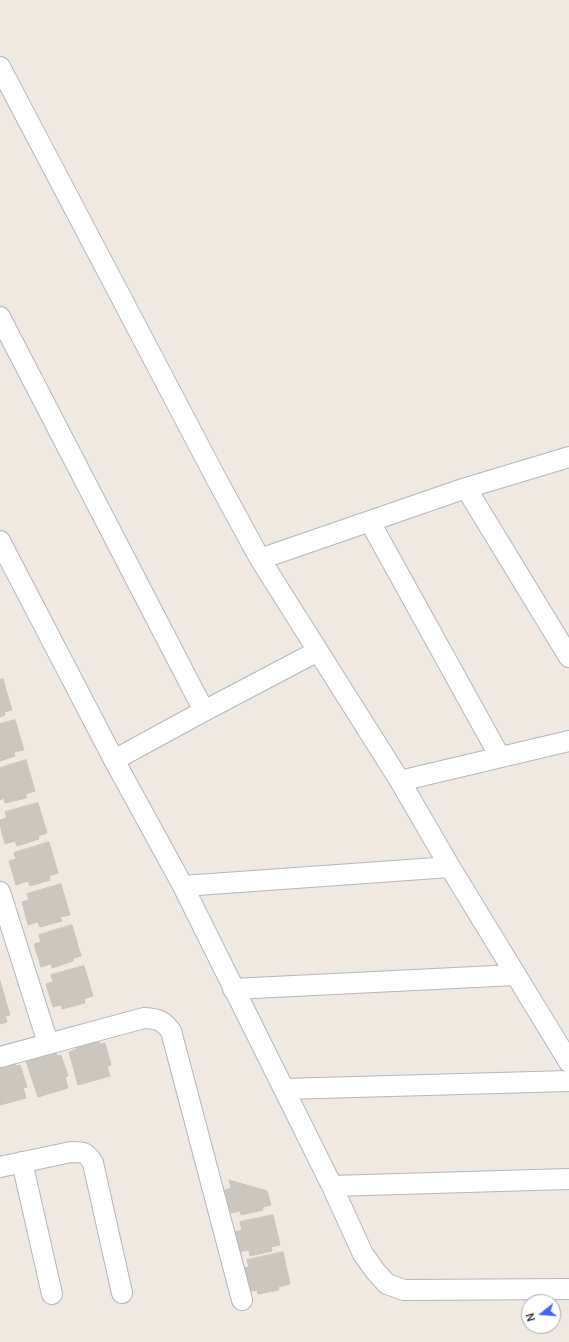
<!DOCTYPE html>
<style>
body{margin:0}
#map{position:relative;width:569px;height:1342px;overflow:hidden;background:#efe9e1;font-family:Manrope,sans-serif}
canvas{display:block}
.north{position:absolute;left:521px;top:1294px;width:40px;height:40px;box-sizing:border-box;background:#fff;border:1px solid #ababab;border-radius:50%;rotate:253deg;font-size:11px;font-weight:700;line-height:16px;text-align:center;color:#2e2e2e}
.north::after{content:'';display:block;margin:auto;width:14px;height:18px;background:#4264fb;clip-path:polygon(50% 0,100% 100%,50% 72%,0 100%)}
</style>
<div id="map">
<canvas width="569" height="1342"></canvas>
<div class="north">N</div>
</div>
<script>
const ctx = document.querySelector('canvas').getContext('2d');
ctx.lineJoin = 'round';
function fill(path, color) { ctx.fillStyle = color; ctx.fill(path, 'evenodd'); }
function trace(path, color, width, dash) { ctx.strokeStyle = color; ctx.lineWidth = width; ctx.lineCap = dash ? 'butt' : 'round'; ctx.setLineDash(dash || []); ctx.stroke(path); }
const building = new Path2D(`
 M 3,679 L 12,710 L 4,712 L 5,715 L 0,717 L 0,680 Z
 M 15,720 L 24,750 L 14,752 L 15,756 L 0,761 L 0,724 Z
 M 26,760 L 35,791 L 26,794 L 26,798 L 5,803 L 4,798 L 0,800 L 0,768 Z
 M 38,803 L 47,833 L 38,836 L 39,839 L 17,846 L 15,841 L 5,844 L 0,825 L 0,820 L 7,818 L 5,812 Z
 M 49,842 L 58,873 L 49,876 L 50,880 L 30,886 L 28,881 L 16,885 L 9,861 L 16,859 L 14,853 Z
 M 61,884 L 70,915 L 60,917 L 62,921 L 40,927 L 38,922 L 28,925 L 22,902 L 29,900 L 27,894 Z
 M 72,925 L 81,956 L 73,958 L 73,961 L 52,968 L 51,964 L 41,967 L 34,944 L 41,942 L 39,935 Z
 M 84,966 L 93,996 L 84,999 L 85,1003 L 62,1009 L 61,1005 L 53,1007 L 46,984 L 53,982 L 51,975 Z
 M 0,981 L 10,1015 L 5,1016 L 7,1022 L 0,1024 Z
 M 97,1035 L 100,1044 L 105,1043 L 111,1065 L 107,1066 L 110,1076 L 78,1085 L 69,1052 L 77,1049 L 74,1041 Z
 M 54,1045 L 57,1056 L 61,1055 L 68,1076 L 65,1077 L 68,1088 L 38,1097 L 26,1061 L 32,1059 L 30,1052 Z
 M 13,1057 L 16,1066 L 20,1065 L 27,1087 L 23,1088 L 26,1098 L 0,1105 L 0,1061 Z
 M 229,1180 L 267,1191 L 271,1205 L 263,1207 L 263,1210 L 241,1215 L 240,1211 L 230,1213 L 225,1190 L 231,1188 Z
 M 273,1215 L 280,1245 L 271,1247 L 272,1251 L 250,1256 L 249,1250 L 238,1252 L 234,1232 L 242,1230 L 240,1222 Z
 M 283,1252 L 290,1284 L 278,1287 L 279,1290 L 258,1294 L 257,1290 L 247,1292 L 242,1268 L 249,1267 L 247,1260 Z`);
fill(building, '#cbc7bf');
trace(building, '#cbc5ba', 1);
const minor = new Path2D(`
 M 0,67 L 217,480 L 260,559 L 400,781 L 450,867 L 569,1062
 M 0,317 L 204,711
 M 466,488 L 569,657
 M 370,522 L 500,757
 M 0,541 L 114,760 L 183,886 L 332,1186 L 363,1254 L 376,1272 L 387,1284 L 404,1290 L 569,1289
 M 260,559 L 466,488 L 569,457
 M 114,760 L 204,711 L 318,651
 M 400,781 L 569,741
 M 183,886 L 450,867
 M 0,892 L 48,1043
 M 233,989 L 515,975
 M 0,1057 L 144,1018 C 159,1019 162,1020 171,1031 L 242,1300
 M 284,1089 L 569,1081
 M 22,1162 L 52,1294
 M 0,1167 L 71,1152 C 84,1152 86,1152 93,1163 L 122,1293
 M 332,1186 L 569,1179`);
trace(minor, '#b4b7c1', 22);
trace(minor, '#fff', 20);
</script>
